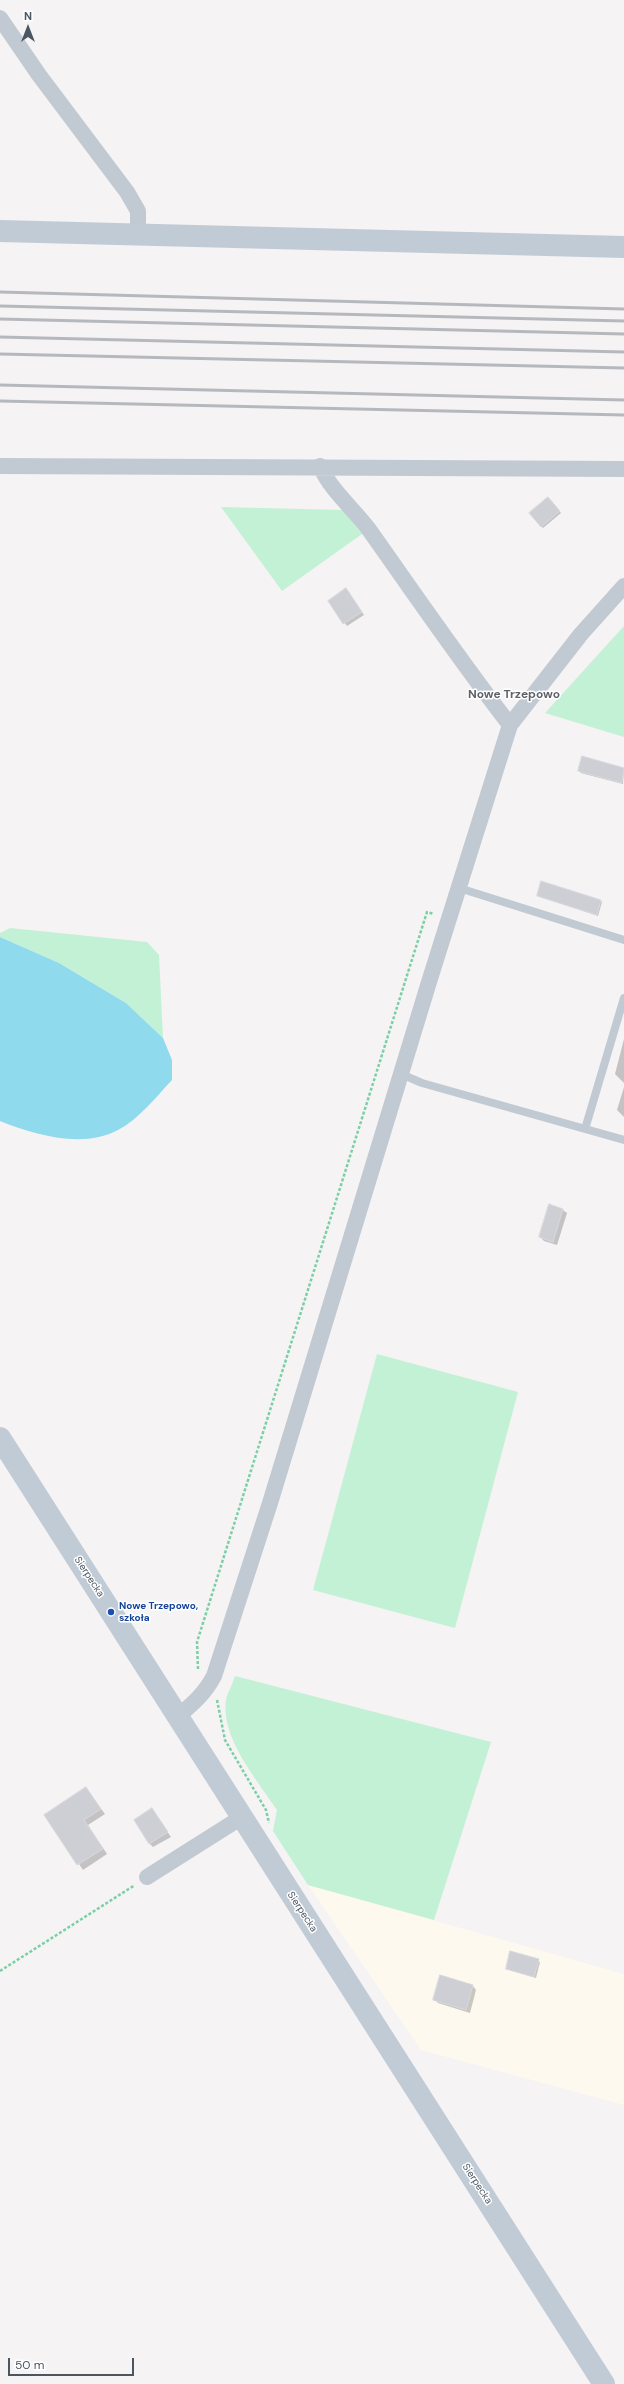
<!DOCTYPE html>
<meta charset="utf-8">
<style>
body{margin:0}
#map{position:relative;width:624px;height:2384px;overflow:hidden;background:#f5f3f3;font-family:"DM Sans",sans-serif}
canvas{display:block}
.north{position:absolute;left:8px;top:8px;width:40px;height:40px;-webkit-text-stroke:3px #fff;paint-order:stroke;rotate:0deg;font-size:11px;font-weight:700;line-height:16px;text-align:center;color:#4a5661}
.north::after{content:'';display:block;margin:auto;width:14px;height:18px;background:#4a5661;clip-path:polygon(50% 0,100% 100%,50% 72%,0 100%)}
.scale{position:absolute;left:8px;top:2358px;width:126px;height:18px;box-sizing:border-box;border:2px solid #4a5661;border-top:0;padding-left:5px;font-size:12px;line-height:14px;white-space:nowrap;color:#4a5661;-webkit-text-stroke:3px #fff;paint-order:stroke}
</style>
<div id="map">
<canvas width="624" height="2384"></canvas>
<div class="north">N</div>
<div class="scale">50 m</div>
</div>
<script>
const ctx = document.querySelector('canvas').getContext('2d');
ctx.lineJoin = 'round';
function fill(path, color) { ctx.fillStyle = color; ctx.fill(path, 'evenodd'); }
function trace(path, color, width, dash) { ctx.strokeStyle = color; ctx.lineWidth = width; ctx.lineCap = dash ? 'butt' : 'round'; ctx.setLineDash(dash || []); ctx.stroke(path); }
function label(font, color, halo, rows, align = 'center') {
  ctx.font = font + ' "DM Sans",sans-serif'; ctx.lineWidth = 3; ctx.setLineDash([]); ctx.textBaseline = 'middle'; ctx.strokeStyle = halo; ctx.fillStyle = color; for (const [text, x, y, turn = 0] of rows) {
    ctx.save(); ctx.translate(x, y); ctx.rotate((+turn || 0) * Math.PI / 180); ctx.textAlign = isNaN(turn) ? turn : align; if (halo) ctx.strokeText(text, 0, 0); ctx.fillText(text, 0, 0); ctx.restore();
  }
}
fill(new Path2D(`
 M 308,1885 L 624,1974 L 624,2105 L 421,2050 Z`), '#fdf9ef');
fill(new Path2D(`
 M 221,507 L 343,510 L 362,534 L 282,591 Z
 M 624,626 L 624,737 L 545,713 Z
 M 10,928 L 147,942 L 159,955 L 163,1038 L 126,1003 L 59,963 L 0,937 L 0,933 Z
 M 377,1354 L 518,1392 L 455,1628 L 313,1590 Z
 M 235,1676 L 491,1742 L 434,1920 L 308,1885 L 273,1831 L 277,1810 C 258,1781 217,1734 227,1696 C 229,1690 233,1683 235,1676 Z`), '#c3f1d5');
fill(new Path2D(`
 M 0,937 L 59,963 L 126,1003 L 163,1038 L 172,1060 L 172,1080 C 156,1097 139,1119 118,1130 C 83,1149 35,1135 0,1121 Z`), '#90daee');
fill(new Path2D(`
 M 550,500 L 561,513 L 543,528 L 530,513 Z
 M 349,592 L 364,615 L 347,626 L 329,601 Z
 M 583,757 L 624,769 L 623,784 L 581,773 L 579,771 Z
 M 538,896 L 601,901 L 602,902 L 598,916 Z
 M 624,1039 L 624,1083 L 615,1074 Z
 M 624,1087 L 624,1117 L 617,1110 Z
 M 563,1210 L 567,1213 L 557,1245 L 544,1241 L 540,1237 Z
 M 86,1789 L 105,1814 L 88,1825 L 107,1854 L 83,1870 L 46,1815 Z
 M 152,1809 L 171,1837 L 153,1847 L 150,1844 Z
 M 511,1952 L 540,1962 L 536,1978 L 507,1969 Z
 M 473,1986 L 476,1990 L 470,2013 L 438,2003 L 434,1999 Z`), '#0003');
const building = new Path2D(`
 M 548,497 L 560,511 L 541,527 L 529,513 Z
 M 346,588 L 362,612 L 343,624 L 328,601 Z
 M 582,756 L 624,768 L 622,783 L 578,771 Z
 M 541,881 L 601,900 L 597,915 L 537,896 Z
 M 549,1204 L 563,1209 L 553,1242 L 539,1237 Z
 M 86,1787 L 101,1809 L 84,1820 L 103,1849 L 77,1865 L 44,1815 Z
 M 152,1808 L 168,1832 L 149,1844 L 134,1820 Z
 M 510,1951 L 539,1959 L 534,1977 L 506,1969 Z
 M 440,1975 L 473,1985 L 466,2010 L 433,2000 Z`);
fill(building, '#cdcfd5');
trace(building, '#d7d9de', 1);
trace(new Path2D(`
 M 198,1669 L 197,1642 L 427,912 L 434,914
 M 217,1700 L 225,1740 L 266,1810 L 269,1823
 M 0,1971 L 135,1885`), '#7ad0a6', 2.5, [3, 2]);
trace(new Path2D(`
 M 459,888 L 624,940
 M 401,1074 L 422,1083 L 624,1140
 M 585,1129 L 624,998`), '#c1cad2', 8);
trace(new Path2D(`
 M 0,18 L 39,75 L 127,192 L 138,211 L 138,234
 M 0,466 L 624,469
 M 320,466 C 331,491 354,509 370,531 C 416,596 461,662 510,725
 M 178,1716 C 193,1704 205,1693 214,1676 L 270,1503 L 429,982 L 510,725 L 581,634 L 624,586
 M 147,1877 L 242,1817`), '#c1cad2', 16);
trace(new Path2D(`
 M 0,231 L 624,247
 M 0,1438 L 604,2384`), '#c1cbd6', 22);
trace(new Path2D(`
 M 0,292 L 624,309
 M 0,306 L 624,321
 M 0,319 L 624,334
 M 0,337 L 624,352
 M 0,354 L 624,368
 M 0,385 L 624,400
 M 0,401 L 624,415`), '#b5b8bd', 3);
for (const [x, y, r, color] of [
 [111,1612,4,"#1a4fb4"]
]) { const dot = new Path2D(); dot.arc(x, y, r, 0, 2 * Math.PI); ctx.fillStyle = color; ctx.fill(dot); trace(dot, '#fff', 1.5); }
label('10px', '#4a5661', '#fff', [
 ["Sierpecka",89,1577,57],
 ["Sierpecka",302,1912,57],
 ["Sierpecka",477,2184,57]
]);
label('bold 10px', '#164399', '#fff', [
 ["Nowe Trzepowo,",119,1606],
 ["szkoła",119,1618]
], 'left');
label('bold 12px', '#5f6368', '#fff', [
 ["Nowe Trzepowo",514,695]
]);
</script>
